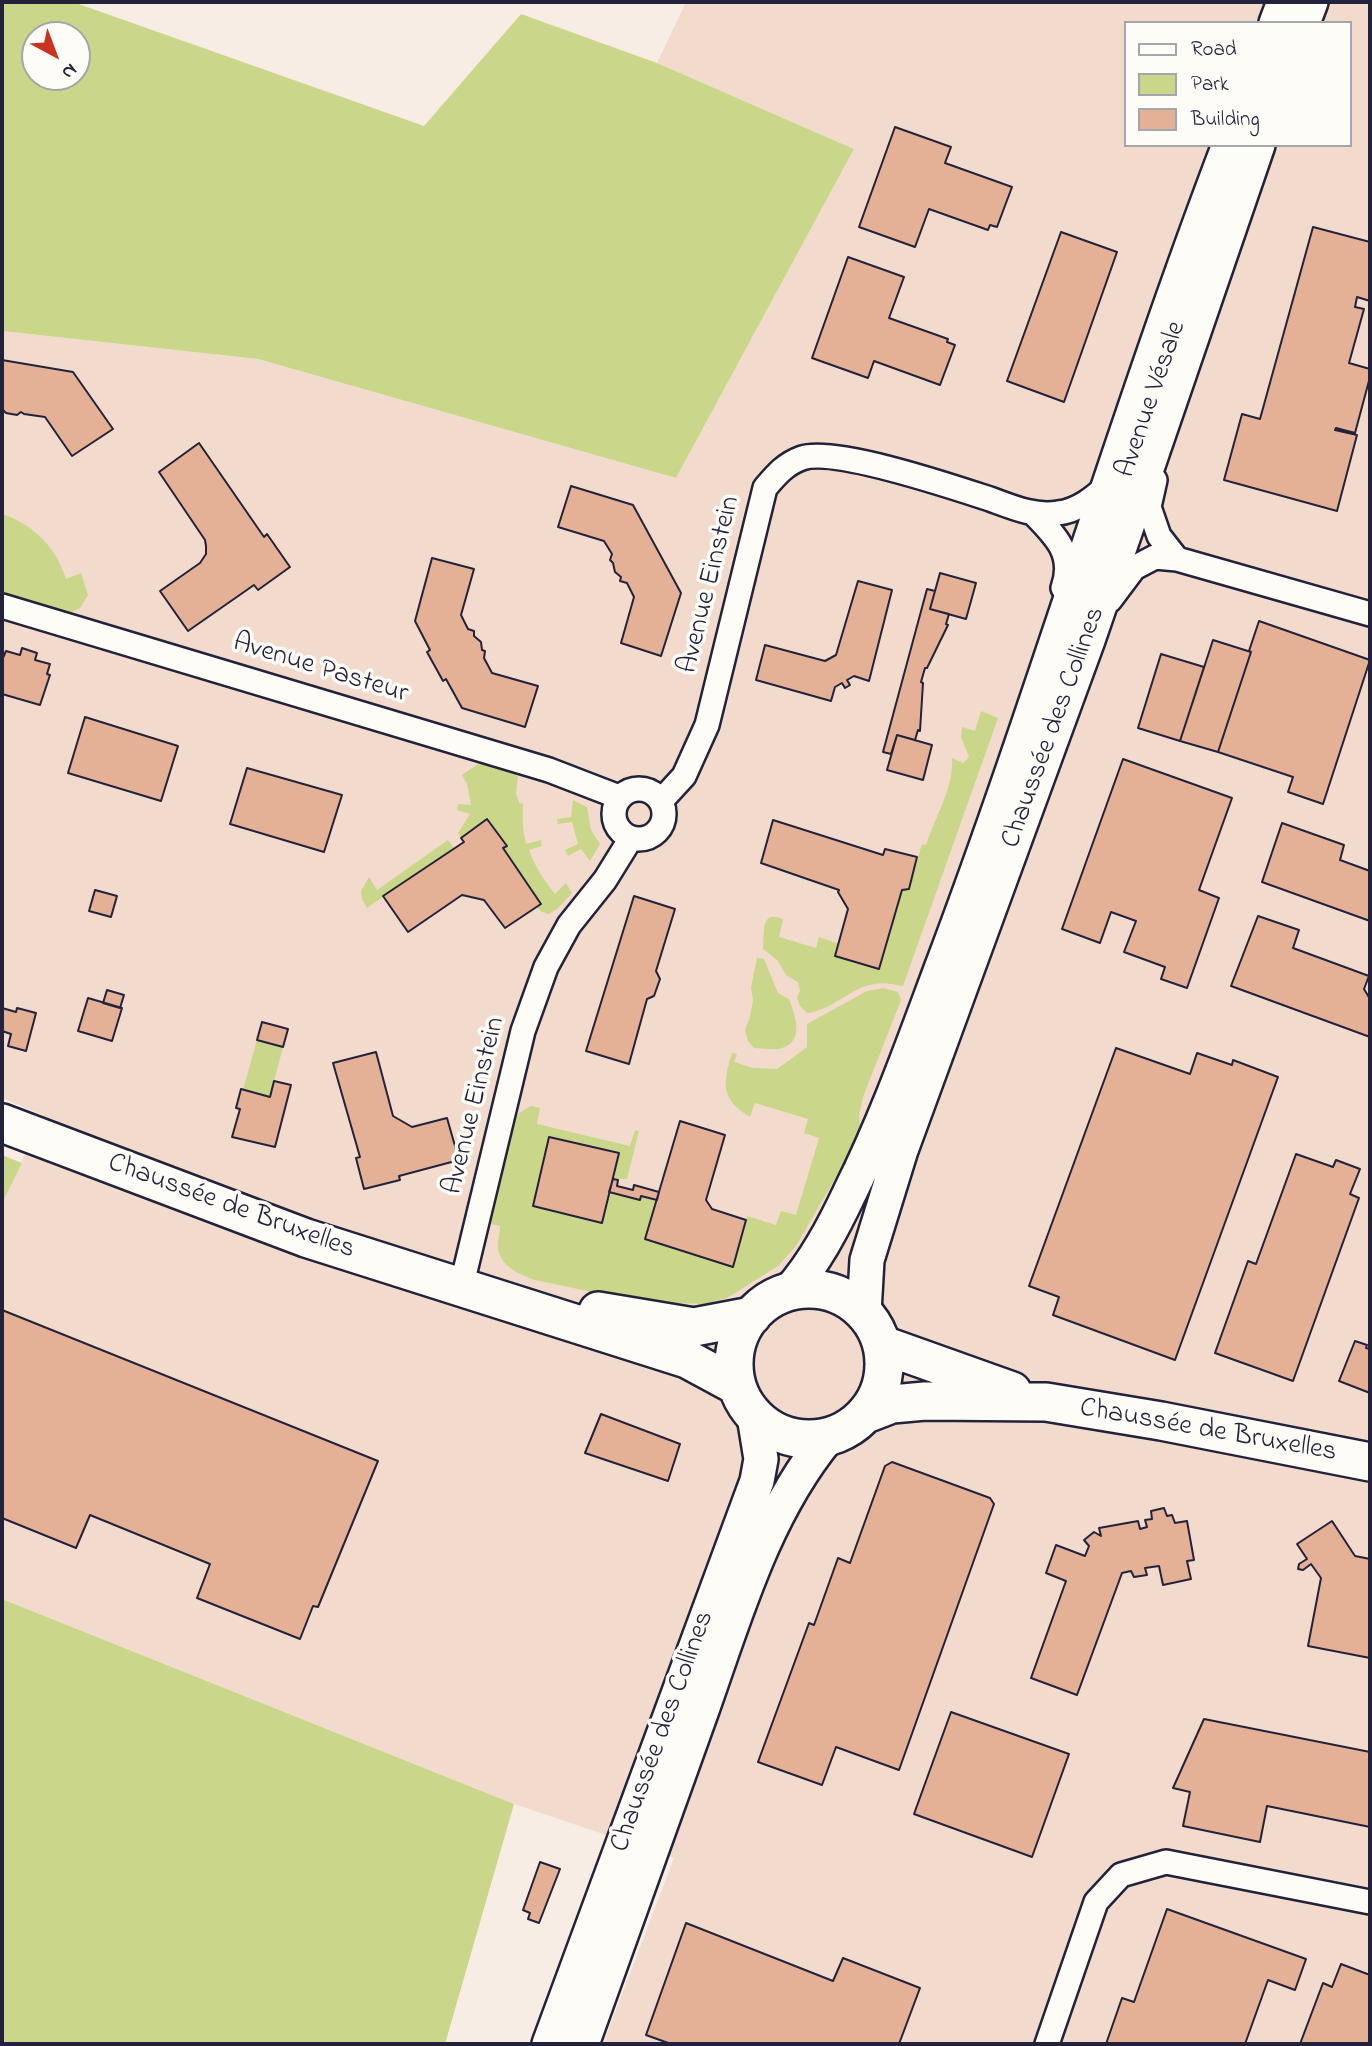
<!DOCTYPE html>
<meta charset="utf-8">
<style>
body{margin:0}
#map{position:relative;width:1372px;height:2046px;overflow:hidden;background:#f8ede4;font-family:"Indie Flower",sans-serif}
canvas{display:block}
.frame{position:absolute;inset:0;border:4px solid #22223b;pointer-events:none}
.legend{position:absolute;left:1124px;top:21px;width:228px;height:126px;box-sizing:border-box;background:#fdfcf7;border:2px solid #a5a5ac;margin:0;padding:9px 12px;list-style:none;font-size:21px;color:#22223b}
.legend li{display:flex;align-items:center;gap:14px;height:35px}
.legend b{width:35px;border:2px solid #a5a5ac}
.north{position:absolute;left:21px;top:21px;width:70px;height:70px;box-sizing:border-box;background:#fdfcf7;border:2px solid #a5a5ac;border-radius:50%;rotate:139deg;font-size:19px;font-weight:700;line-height:28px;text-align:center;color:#22223b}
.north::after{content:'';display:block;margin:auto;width:24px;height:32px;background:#c8321e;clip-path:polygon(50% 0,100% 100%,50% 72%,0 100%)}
</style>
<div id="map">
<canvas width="1372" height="2046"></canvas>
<div class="frame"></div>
<ul class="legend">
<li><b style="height:9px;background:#fdfcf7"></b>Road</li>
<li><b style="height:19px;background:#cad78a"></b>Park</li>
<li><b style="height:19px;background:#e4b196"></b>Building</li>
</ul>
<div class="north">N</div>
</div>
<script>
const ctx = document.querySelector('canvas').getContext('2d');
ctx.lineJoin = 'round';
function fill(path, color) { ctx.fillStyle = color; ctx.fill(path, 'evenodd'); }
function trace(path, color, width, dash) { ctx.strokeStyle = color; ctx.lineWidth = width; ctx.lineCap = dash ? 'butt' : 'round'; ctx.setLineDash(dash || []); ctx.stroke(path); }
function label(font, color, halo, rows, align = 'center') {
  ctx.font = font + ' "Indie Flower",sans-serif'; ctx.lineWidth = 7; ctx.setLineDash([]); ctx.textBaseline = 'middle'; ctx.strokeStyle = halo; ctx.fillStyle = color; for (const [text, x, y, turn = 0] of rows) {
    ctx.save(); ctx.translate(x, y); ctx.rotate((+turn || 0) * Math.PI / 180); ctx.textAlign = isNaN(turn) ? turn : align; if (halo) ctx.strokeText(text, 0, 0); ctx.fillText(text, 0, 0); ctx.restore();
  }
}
fill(new Path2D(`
 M 686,2 L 1370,2 L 1370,2044 L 603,2044 L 674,1858 L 514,1804 L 2,1599 L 2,1203 L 43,1115 L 2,1098 L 2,331 L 258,359 L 676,478 L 854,149 L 657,63 ZM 1125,23 L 1349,23 L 1349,145 L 1125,145 Z`), '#f2dbcd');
fill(new Path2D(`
 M 2,2 L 73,2 L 424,126 L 521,14 L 657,63 L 854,149 L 676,478 L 258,359 L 2,331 ZM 77,35 L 77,77 L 35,77 L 35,35 Z
 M 2,514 C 33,524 56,547 66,579 L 81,573 L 88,595 L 80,608 L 66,615 L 2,595 Z
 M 981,711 L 998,718 L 903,986 C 894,985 884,982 875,984 C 850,987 832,1011 807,1013 L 800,1006 L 797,997 L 800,991 L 798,982 L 787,976 L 777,960 L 763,949 C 765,934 759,909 783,919 L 779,937 L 816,948 L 819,937 L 839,944 L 879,969 L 902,890 L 909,889 L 922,844 L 926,845 C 935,817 954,788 952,758 L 963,763 L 969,757 L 961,737 L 962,727 L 975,731 Z
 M 481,762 L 518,776 L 516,794 L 520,804 L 523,803 L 523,829 L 526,844 L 541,840 L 542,846 L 529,850 C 535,867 544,880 555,894 L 566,883 L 572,893 L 557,909 L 549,914 L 542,912 L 537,907 L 503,848 L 506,846 L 488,819 L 461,838 L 458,833 L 470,814 L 457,810 L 458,804 L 471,805 L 467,784 L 462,775 Z
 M 573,800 L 587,807 L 591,830 L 600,844 L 590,861 L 581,849 L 568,856 L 565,850 L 578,844 L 572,822 L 558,824 L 557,819 L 571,817 Z
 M 448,840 L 454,848 L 367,908 L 362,899 L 361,891 L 369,877 L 377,890 Z
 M 757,958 L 764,959 L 778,993 L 789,999 C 795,1015 805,1041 782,1048 C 775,1051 762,1048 754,1048 L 748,1041 L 745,1030 L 750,1017 L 753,1000 L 751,987 Z
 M 883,988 L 898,992 L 901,1000 L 863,1097 L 859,1116 L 860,1127 L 847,1158 L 796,1246 L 778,1266 L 727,1298 L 705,1304 L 672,1303 L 663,1307 L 535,1280 C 521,1275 501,1267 498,1249 C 497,1242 500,1234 500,1226 L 491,1224 L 515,1122 L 519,1113 L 531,1106 L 540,1108 L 537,1124 L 630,1146 L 635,1130 L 639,1131 L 627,1179 L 613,1179 L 619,1154 L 549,1137 L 533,1207 L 602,1223 L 609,1192 L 657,1200 L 645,1239 L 733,1266 L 747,1216 L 776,1225 L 781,1211 L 796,1215 L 819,1138 L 804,1133 L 808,1119 L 755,1103 L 750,1117 C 720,1099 723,1083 732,1053 L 737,1054 L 734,1062 L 753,1068 L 777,1069 L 807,1047 L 807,1024 L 867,991 Z
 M 257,1040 L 283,1047 L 270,1097 L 243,1090 Z
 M 2,1155 L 22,1163 L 2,1203 Z
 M 2,1599 L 514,1804 L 445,2044 L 2,2044 Z`), '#cad78a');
const building = new Path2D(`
 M 895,127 L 951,147 L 945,163 L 1012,187 L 997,227 L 990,225 L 988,230 L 929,209 L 915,247 L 859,227 Z
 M 1313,227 L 1370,242 L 1370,301 L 1357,297 L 1355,307 L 1364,309 L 1349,363 L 1370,369 L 1370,377 L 1355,433 L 1336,428 L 1335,430 L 1357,435 L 1337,511 L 1224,480 L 1242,414 L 1260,419 Z
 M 1061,232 L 1117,252 L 1064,402 L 1007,381 Z
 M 848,257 L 904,277 L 889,318 L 948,339 L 947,342 L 955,345 L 940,385 L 874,361 L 868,378 L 812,358 Z
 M 2,360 L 73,372 L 113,429 L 72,456 L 45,417 L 24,414 L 21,412 L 17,415 L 6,413 L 2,409 Z
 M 199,443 L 264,537 L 267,534 L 290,567 L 258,590 L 254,585 L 188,631 L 160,591 L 200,563 L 206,554 L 206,546 L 205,540 L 159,472 Z
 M 571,486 L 633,505 L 681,593 L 661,656 L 621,643 L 634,597 L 627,583 L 620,581 L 621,577 L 615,572 L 613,563 L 610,560 L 612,554 L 604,541 L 558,527 Z
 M 432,558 L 474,569 L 461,615 L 468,629 L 474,631 L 474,636 L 481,642 L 482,650 L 485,651 L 484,658 L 492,673 L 538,686 L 525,727 L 462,708 L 446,679 L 443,681 L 427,652 L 430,650 L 415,621 Z
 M 940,573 L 976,583 L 966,619 L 930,609 Z
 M 858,581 L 892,590 L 869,681 L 854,676 L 847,680 L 850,685 L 845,688 L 842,683 L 835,687 L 831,701 L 756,680 L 765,645 L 825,661 L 836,655 Z
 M 927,589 L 935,591 L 930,609 L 949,614 L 946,624 L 948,625 L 927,668 L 925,668 L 921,682 L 923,683 L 920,731 L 918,730 L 915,740 L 897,735 L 891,754 L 883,752 Z
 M 1259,621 L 1370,660 L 1323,804 L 1288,792 L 1293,777 L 1218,752 L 1251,652 L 1249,651 Z
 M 1213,640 L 1251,652 L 1218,752 L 1180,741 Z
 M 22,648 L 37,653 L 35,660 L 50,664 L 47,674 L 50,675 L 40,705 L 2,694 L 2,660 L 6,651 L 20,655 Z
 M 1161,654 L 1204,667 L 1180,741 L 1138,728 Z
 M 85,717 L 178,746 L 161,801 L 68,773 Z
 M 897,735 L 932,745 L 923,780 L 887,770 Z
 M 1123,759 L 1232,798 L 1199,890 L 1219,898 L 1187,988 L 1161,979 L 1165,967 L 1124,952 L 1136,921 L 1111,912 L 1100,943 L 1062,929 Z
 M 247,768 L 342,795 L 324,852 L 230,824 Z
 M 487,819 L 507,846 L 503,848 L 541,904 L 505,928 L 484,900 L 462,895 L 408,932 L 383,896 L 464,842 L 461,838 Z
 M 773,820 L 883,855 L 885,849 L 917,857 L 909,889 L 902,890 L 879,969 L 835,956 L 848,909 L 838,892 L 839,890 L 761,863 Z
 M 1282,823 L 1344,845 L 1340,860 L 1370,871 L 1370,921 L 1262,882 Z
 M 95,890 L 117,896 L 111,917 L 89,911 Z
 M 634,896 L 675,909 L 656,971 L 660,979 L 654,996 L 647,999 L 629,1064 L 586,1051 Z
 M 1258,916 L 1299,930 L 1293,948 L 1369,976 L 1364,989 L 1370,999 L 1370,1037 L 1231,986 Z
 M 107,990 L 124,995 L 120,1008 L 103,1003 Z
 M 88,998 L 122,1008 L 112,1041 L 78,1031 Z
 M 2,1008 L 16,1012 L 17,1008 L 36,1013 L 26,1051 L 8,1046 L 11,1034 L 2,1031 Z
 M 262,1022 L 288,1029 L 283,1047 L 257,1040 Z
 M 1116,1048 L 1190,1074 L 1197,1053 L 1232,1065 L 1233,1060 L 1278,1077 L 1175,1360 L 1053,1315 L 1059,1297 L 1029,1286 Z
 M 376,1052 L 393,1116 L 412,1127 L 447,1118 L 459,1160 L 399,1176 L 400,1180 L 364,1189 L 356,1158 L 360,1157 L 333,1063 Z
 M 274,1081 L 291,1085 L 275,1147 L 232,1137 L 240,1109 L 236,1108 L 241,1089 L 270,1097 Z
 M 680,1121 L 725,1135 L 706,1200 L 712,1209 L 746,1220 L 733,1267 L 645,1239 Z
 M 549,1137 L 619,1153 L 602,1223 L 533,1206 Z
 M 1296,1154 L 1333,1167 L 1336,1160 L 1360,1169 L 1350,1194 L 1359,1198 L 1293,1381 L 1215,1353 L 1248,1261 L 1256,1264 Z
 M 613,1179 L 618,1180 L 617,1186 L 633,1190 L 634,1185 L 659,1192 L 657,1200 L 641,1196 L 640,1200 L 609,1192 Z
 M 2,1310 L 378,1461 L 318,1607 L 313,1606 L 300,1639 L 197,1598 L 210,1564 L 90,1515 L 76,1548 L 2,1518 Z
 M 1355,1341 L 1367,1345 L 1366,1348 L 1370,1349 L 1370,1393 L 1339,1381 Z
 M 601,1414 L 680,1444 L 668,1481 L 585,1453 Z
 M 892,1462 L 990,1498 L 994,1504 L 899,1770 L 836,1747 L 822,1785 L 758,1762 L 809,1623 L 814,1625 L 838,1558 L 850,1563 L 885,1466 Z
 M 1164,1508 L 1167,1516 L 1172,1515 L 1175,1523 L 1187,1521 L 1194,1560 L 1187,1561 L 1191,1579 L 1163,1585 L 1159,1566 L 1145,1568 L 1147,1575 L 1134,1577 L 1131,1571 L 1122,1573 L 1077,1695 L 1031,1678 L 1066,1581 L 1046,1573 L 1056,1545 L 1085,1556 L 1089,1546 L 1084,1540 L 1094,1532 L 1101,1536 L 1099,1528 L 1138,1521 L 1140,1529 L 1147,1527 L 1145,1520 L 1152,1519 L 1151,1511 Z
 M 1332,1521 L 1355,1556 L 1370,1559 L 1370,1658 L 1308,1646 L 1321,1578 L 1311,1564 L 1303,1570 L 1298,1569 L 1299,1564 L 1307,1559 L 1297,1544 Z
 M 951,1712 L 1069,1754 L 1032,1857 L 914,1814 Z
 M 1204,1719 L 1370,1752 L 1370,1827 L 1267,1806 L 1260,1842 L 1183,1826 L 1190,1792 L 1173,1788 Z
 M 540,1862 L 560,1869 L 539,1923 L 528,1919 L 530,1913 L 523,1910 Z
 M 1167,1909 L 1306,1959 L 1295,1990 L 1268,1980 L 1245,2044 L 1106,2044 L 1122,1998 L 1134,2002 Z
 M 686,1923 L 833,1981 L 843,1958 L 920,1988 L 899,2044 L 671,2044 L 646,2035 Z
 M 1341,1964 L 1370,1975 L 1370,2044 L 1300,2044 L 1323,1983 L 1332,1987 Z`);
fill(building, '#e4b196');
trace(building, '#22223b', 2);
const minor = new Path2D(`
 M 1155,480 L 1149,507 L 1159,536 L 1177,559
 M 1033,513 C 1056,536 1075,555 1063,588
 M 1110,600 L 1134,568 L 1155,557 L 1177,559 L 1370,614
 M 2,606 L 549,770 L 619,797
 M614 814a25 25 0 1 1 50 0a25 25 0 1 1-50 0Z
 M 661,801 L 684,776 L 707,725 L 765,488 C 776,475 785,464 802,458 C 835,447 953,487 990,499 C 1012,507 1034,517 1058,513 C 1078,511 1095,497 1109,484
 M 461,1288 L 523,1031 L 546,967 L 569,925 L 605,880 L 631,838
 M 1047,2044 L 1096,1902 L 1121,1875 L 1166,1862 L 1370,1902`);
const secondary = new Path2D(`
 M 1276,23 L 1284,2
 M 1303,23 L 1311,2
 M 789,1292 C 815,1262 833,1228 850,1192 C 886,1120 913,1044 941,969 C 1044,697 1125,417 1229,145
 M 864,1312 L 867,1260 L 901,1150 L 1088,640 L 1258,145
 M 549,2044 L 757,1481 L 761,1459 L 754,1416
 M 582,2044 C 622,1933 662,1821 702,1710 C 735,1617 764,1514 828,1437`);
const primary = new Path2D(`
 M 2,1123 L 306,1238 L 687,1359 L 737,1386
 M734 1364a75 75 0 1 1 150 0a75 75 0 1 1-150 0Z
 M 598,1311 L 694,1327 L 752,1316
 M 883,1345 L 1012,1391
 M 866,1414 L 892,1404 L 925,1401 L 1046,1402 L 1161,1421 L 1370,1462`);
trace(minor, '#22223b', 28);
trace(secondary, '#22223b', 38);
trace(primary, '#22223b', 42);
trace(minor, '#fdfcf7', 23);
trace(secondary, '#fdfcf7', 33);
trace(primary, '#fdfcf7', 37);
label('28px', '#22223b', '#fdfcf7', [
 ["Avenue Vésale",1153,400,-71],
 ["Avenue Einstein",711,585,-76],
 ["Avenue Pasteur",320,670,17],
 ["Chaussée des Collines",1055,728,-70],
 ["Avenue Einstein",476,1106,-76],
 ["Chaussée de Bruxelles",231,1208,20],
 ["Chaussée de Bruxelles",1208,1432,10],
 ["Chaussée des Collines",664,1732,-70]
]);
</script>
